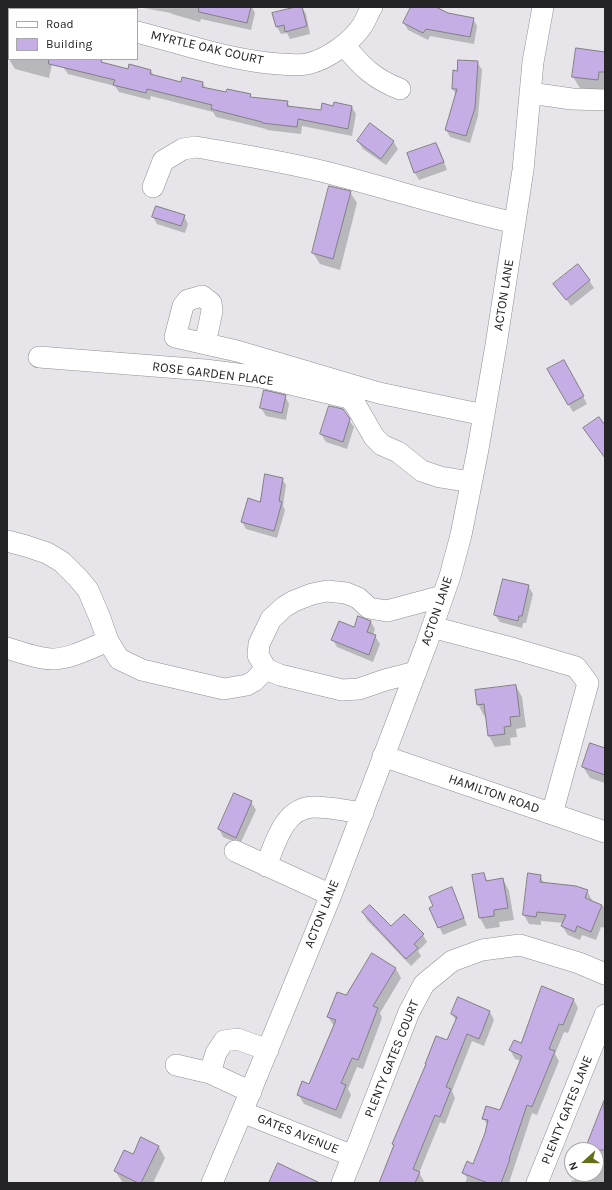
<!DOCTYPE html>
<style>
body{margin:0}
#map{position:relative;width:612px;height:1190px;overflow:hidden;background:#e7e5ea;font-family:Karla,sans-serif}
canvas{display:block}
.frame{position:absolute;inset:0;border:8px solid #242325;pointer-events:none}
.legend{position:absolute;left:8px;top:8px;width:130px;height:52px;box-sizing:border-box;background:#fff;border:1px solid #a7a7a8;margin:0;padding:5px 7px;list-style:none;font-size:12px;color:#242325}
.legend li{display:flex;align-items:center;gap:8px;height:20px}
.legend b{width:20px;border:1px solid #a7a7a8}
.north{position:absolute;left:564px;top:1142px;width:40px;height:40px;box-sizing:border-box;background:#fff;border:1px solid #a7a7a8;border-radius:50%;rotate:249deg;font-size:11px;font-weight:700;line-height:16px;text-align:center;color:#242325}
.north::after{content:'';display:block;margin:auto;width:14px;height:18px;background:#636e17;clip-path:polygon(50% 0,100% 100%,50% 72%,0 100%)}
</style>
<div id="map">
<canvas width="612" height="1190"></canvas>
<div class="frame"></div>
<ul class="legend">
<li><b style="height:5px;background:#fff"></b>Road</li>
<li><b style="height:11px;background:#c5aee5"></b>Building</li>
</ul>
<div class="north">N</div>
</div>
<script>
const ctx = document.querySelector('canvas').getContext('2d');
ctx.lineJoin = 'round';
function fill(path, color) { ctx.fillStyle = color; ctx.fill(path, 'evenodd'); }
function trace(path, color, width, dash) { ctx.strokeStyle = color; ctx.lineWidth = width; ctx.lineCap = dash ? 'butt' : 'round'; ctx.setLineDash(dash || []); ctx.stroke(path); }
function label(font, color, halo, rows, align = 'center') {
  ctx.font = font + ' Karla,sans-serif'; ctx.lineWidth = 4; ctx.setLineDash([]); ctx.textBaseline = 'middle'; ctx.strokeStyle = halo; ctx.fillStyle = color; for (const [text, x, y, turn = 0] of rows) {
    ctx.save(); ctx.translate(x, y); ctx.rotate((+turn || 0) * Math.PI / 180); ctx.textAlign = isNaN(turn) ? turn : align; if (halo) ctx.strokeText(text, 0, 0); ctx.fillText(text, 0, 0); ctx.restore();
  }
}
fill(new Path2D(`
 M 7,7 L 13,7 L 13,9 L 9,9 L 9,25 L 7,25 Z
 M 138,7 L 252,7 L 255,13 L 251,30 L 201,19 L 200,22 L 172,14 L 171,13 Z
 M 300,7 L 302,7 L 306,14 L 310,34 L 290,39 L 287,33 L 281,34 L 277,27 Z
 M 412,7 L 434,7 L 448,14 L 473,19 L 477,26 L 474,44 L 430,36 L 428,40 L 408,30 L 404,23 Z
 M 605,53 L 604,91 L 580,88 L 573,77 Z
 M 11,59 L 50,59 L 52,64 L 49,78 L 15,69 L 10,61 Z
 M 65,59 L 93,59 L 101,61 L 102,64 L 129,70 L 151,71 L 154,76 L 182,83 L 203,83 L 206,89 L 227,94 L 250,95 L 251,98 L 287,102 L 290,107 L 322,111 L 334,107 L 352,107 L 356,114 L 352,136 L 302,126 L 301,134 L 267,130 L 266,129 L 216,117 L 213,112 L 151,96 L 150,100 L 119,92 L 115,86 L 68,74 L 63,67 Z
 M 477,62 L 482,70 L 478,116 L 470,143 L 450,137 L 446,130 L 456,95 L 453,89 L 458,72 Z
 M 358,141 L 393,141 L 398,149 L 386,165 L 363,149 Z
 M 436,144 L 440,151 L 447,170 L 419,180 L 415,173 Z
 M 350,192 L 357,203 L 340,270 L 320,264 L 313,253 Z
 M 184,216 L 188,224 L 185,233 L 157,224 L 153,217 Z
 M 589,280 L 594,288 L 571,306 L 555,284 Z
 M 564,361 L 587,404 L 573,412 L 549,369 Z
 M 285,396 L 289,404 L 286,420 L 266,416 L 261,408 Z
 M 349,420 L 354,427 L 347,449 L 326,442 L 321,434 Z
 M 282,479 L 286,485 L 283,506 L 285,510 L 277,538 L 246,529 L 242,522 Z
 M 528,586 L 533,594 L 526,623 L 523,623 L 522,628 L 500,622 L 495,615 Z
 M 359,617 L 371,622 L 375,629 L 373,635 L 375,636 L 380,644 L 373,662 L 337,647 L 333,640 L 354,628 Z
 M 516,686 L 522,697 L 526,727 L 516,729 L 517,737 L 510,738 L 511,745 L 495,747 L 489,736 L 486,715 L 484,716 L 478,704 Z
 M 605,749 L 605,783 L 590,778 L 583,767 Z
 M 251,802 L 256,810 L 240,844 L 223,837 L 219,829 Z
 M 484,874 L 488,882 L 503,879 L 509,891 L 514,920 L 499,922 L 500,927 L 486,929 L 480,918 Z
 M 540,876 L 544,883 L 587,891 L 592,900 L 591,902 L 605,907 L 605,928 L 601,927 L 596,940 L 582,935 L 580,940 L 568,935 L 562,926 L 564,923 L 541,921 L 541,925 L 529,924 L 524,915 Z
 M 455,896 L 467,925 L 443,935 L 431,908 Z
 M 363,912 L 391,928 L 423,935 L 427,942 L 418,951 L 421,956 L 411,966 L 367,920 Z
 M 372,954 L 396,969 L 401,978 L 380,1013 L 382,1018 L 363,1069 L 357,1067 L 348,1089 L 351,1095 L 341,1119 L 304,1104 L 298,1094 L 309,1085 L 334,1026 L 328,1017 L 346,997 Z
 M 574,1000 L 578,1008 L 568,1033 L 564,1032 L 555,1054 L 559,1061 L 537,1115 L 532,1113 L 509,1183 L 465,1183 L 467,1178 L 463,1172 L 473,1165 L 486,1133 L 488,1126 L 483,1118 L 500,1112 L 521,1061 L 515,1059 L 510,1050 L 521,1044 Z
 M 490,1012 L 494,1020 L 484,1046 L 472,1041 L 452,1091 L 455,1098 L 445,1124 L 440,1122 L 419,1173 L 424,1181 L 423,1183 L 380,1183 L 395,1146 L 393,1144 L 448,1042 L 456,1021 L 452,1014 Z
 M 605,1103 L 605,1183 L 571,1183 L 572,1180 L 574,1181 L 576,1174 L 596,1174 L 596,1150 L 586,1150 Z
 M 142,1139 L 159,1147 L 165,1158 L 153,1183 L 123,1183 L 115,1171 L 133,1156 Z`), '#0003');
const building = new Path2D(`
 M 199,7 L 251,7 L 247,23 L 199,12 Z
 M 296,7 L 302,7 L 307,26 L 285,32 L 284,25 L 276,27 L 272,13 Z
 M 411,7 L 436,7 L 448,13 L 474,18 L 470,37 L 426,29 L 423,33 L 403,23 Z
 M 576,48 L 605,52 L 605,72 L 599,72 L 598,80 L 572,77 Z
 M 49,59 L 102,59 L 101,62 L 128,69 L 129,64 L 151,70 L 150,74 L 181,82 L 182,77 L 203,82 L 202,87 L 226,92 L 227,89 L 251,94 L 250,97 L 288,101 L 287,106 L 321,110 L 322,103 L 333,106 L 334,102 L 352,106 L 348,129 L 298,119 L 297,127 L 262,123 L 262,122 L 211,109 L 212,105 L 147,89 L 146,93 L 113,85 L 115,80 L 49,64 Z
 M 458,60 L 478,61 L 475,108 L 466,136 L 445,130 L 457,89 L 452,89 L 453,70 L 457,71 Z
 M 370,123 L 394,141 L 381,159 L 357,141 Z
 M 436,143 L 444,162 L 414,173 L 407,153 Z
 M 329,186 L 351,191 L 333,259 L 312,253 Z
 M 156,206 L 185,215 L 181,226 L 152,217 Z
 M 578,264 L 590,280 L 566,300 L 553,284 Z
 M 564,360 L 584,396 L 568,405 L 547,369 Z
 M 264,390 L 286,395 L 282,413 L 260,408 Z
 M 329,406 L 343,409 L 350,419 L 343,442 L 320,434 Z
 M 599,417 L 605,425 L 605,458 L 583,428 Z
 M 265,474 L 283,478 L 279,501 L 282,502 L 274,531 L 241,522 L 248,498 L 260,502 Z
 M 503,579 L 529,585 L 522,616 L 519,616 L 518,621 L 494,615 Z
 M 358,616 L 371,621 L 367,632 L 376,635 L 369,655 L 331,640 L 339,621 L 354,627 Z
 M 516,685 L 520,716 L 510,717 L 511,726 L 504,727 L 505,734 L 488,736 L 484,704 L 477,705 L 475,690 Z
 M 590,743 L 605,748 L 605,775 L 582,767 Z
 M 234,793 L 252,801 L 236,838 L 218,829 Z
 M 484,873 L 486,881 L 503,878 L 508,908 L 494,910 L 494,916 L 479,918 L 472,875 Z
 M 528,873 L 541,875 L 540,882 L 576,886 L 588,890 L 585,898 L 602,905 L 591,932 L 577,926 L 575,932 L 561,926 L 566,915 L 537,912 L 536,917 L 523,915 Z
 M 452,887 L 464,918 L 438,928 L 429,908 L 433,906 L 429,897 Z
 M 370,905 L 391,926 L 404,914 L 424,934 L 414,944 L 418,948 L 406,959 L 362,912 Z
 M 372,953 L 396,968 L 373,1006 L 378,1008 L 358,1060 L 352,1058 L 341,1083 L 346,1085 L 336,1110 L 297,1095 L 302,1081 L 309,1084 L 336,1020 L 327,1017 L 337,992 L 346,995 Z
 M 542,986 L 574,999 L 563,1025 L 559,1024 L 549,1049 L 555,1051 L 532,1107 L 527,1105 L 509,1159 L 510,1159 L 501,1183 L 488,1183 L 462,1173 L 467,1161 L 473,1164 L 485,1133 L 488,1120 L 482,1119 L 486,1106 L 500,1110 L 522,1056 L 509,1050 L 514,1040 L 521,1043 Z
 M 458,997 L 490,1011 L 479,1039 L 467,1034 L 446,1087 L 451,1089 L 440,1117 L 435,1115 L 413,1169 L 420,1172 L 415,1183 L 379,1183 L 394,1145 L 392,1144 L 426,1064 L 425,1064 L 436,1036 L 447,1040 L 457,1017 L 451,1014 Z
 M 604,1101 L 605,1150 L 585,1150 Z
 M 141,1137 L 159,1146 L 141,1183 L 138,1183 L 114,1171 L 124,1150 L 133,1154 Z
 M 278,1163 L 320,1183 L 269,1183 Z`);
fill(building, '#c5aee5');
trace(building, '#817f84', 1);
const minor = new Path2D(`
 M 71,7 L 73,9
 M 137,32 C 180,43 223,58 268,63 C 280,64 295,66 307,64 C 328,59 350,43 362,26 C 366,20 368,13 372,7
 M 344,45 C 362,67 374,79 400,89
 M 530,93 L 572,99 L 605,100
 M 153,187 L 163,161 L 183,149 L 196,147 C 242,155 288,162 333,174 C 394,190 454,209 515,223
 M 205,344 L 212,311 L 211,303 L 202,296 L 188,300 L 183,306 L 175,337 L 237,351 L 379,393 L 484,415
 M 39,357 L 205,370 L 261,377 L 349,398 L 355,404 L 374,437 L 382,445 L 398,452 L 422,471 L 440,477 L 471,482
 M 7,541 L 26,546 L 47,553 L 62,562 L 78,578 L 88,590 L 100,618 L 108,641 L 119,659 L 142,670 L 224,689 L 247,685 L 254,681 L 266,669
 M 432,627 L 515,649 L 576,667 L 588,683 L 552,814
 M 7,648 C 19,652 40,659 52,659 C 71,659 90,648 108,641
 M 416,672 L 385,680 L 359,689 L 342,690 L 280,675 L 266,669 L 258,655 L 259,644 L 271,619 L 284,607 L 294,601 L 312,594 L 327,591 L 346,593 L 358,598 L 369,608 L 387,611 L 443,596
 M 383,756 L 605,832
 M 235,851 L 331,895
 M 266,866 C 275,844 284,807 314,807 C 330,807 347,811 363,813
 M 176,1065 L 210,1073 L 251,1092
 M 210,1073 L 216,1053 L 224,1041 L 237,1039 L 268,1050
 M 242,1112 L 353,1156
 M 212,1183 L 242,1112 L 331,895 L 426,645 L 450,576 L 461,535 L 478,449 L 496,345 L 523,170 L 533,62 L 543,7
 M 342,1183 L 357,1146 L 409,1012 L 424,984 L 452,961 L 482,950 L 520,945 L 579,963 L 605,974
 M 537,1183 L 605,1015`);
trace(minor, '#918f94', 22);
trace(minor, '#fff', 21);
label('13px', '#242325', '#fff', [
 ["MYRTLE OAK COURT",207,48,13],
 ["ACTON LANE",504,295,-81],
 ["ROSE GARDEN PLACE",213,374,7],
 ["ACTON LANE",437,611,-71],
 ["HAMILTON ROAD",494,794,19],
 ["ACTON LANE",322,914,-68],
 ["PLENTY GATES COURT",392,1059,-68],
 ["PLENTY GATES LANE",567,1110,-68],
 ["GATES AVENUE",298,1134,22]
]);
</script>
